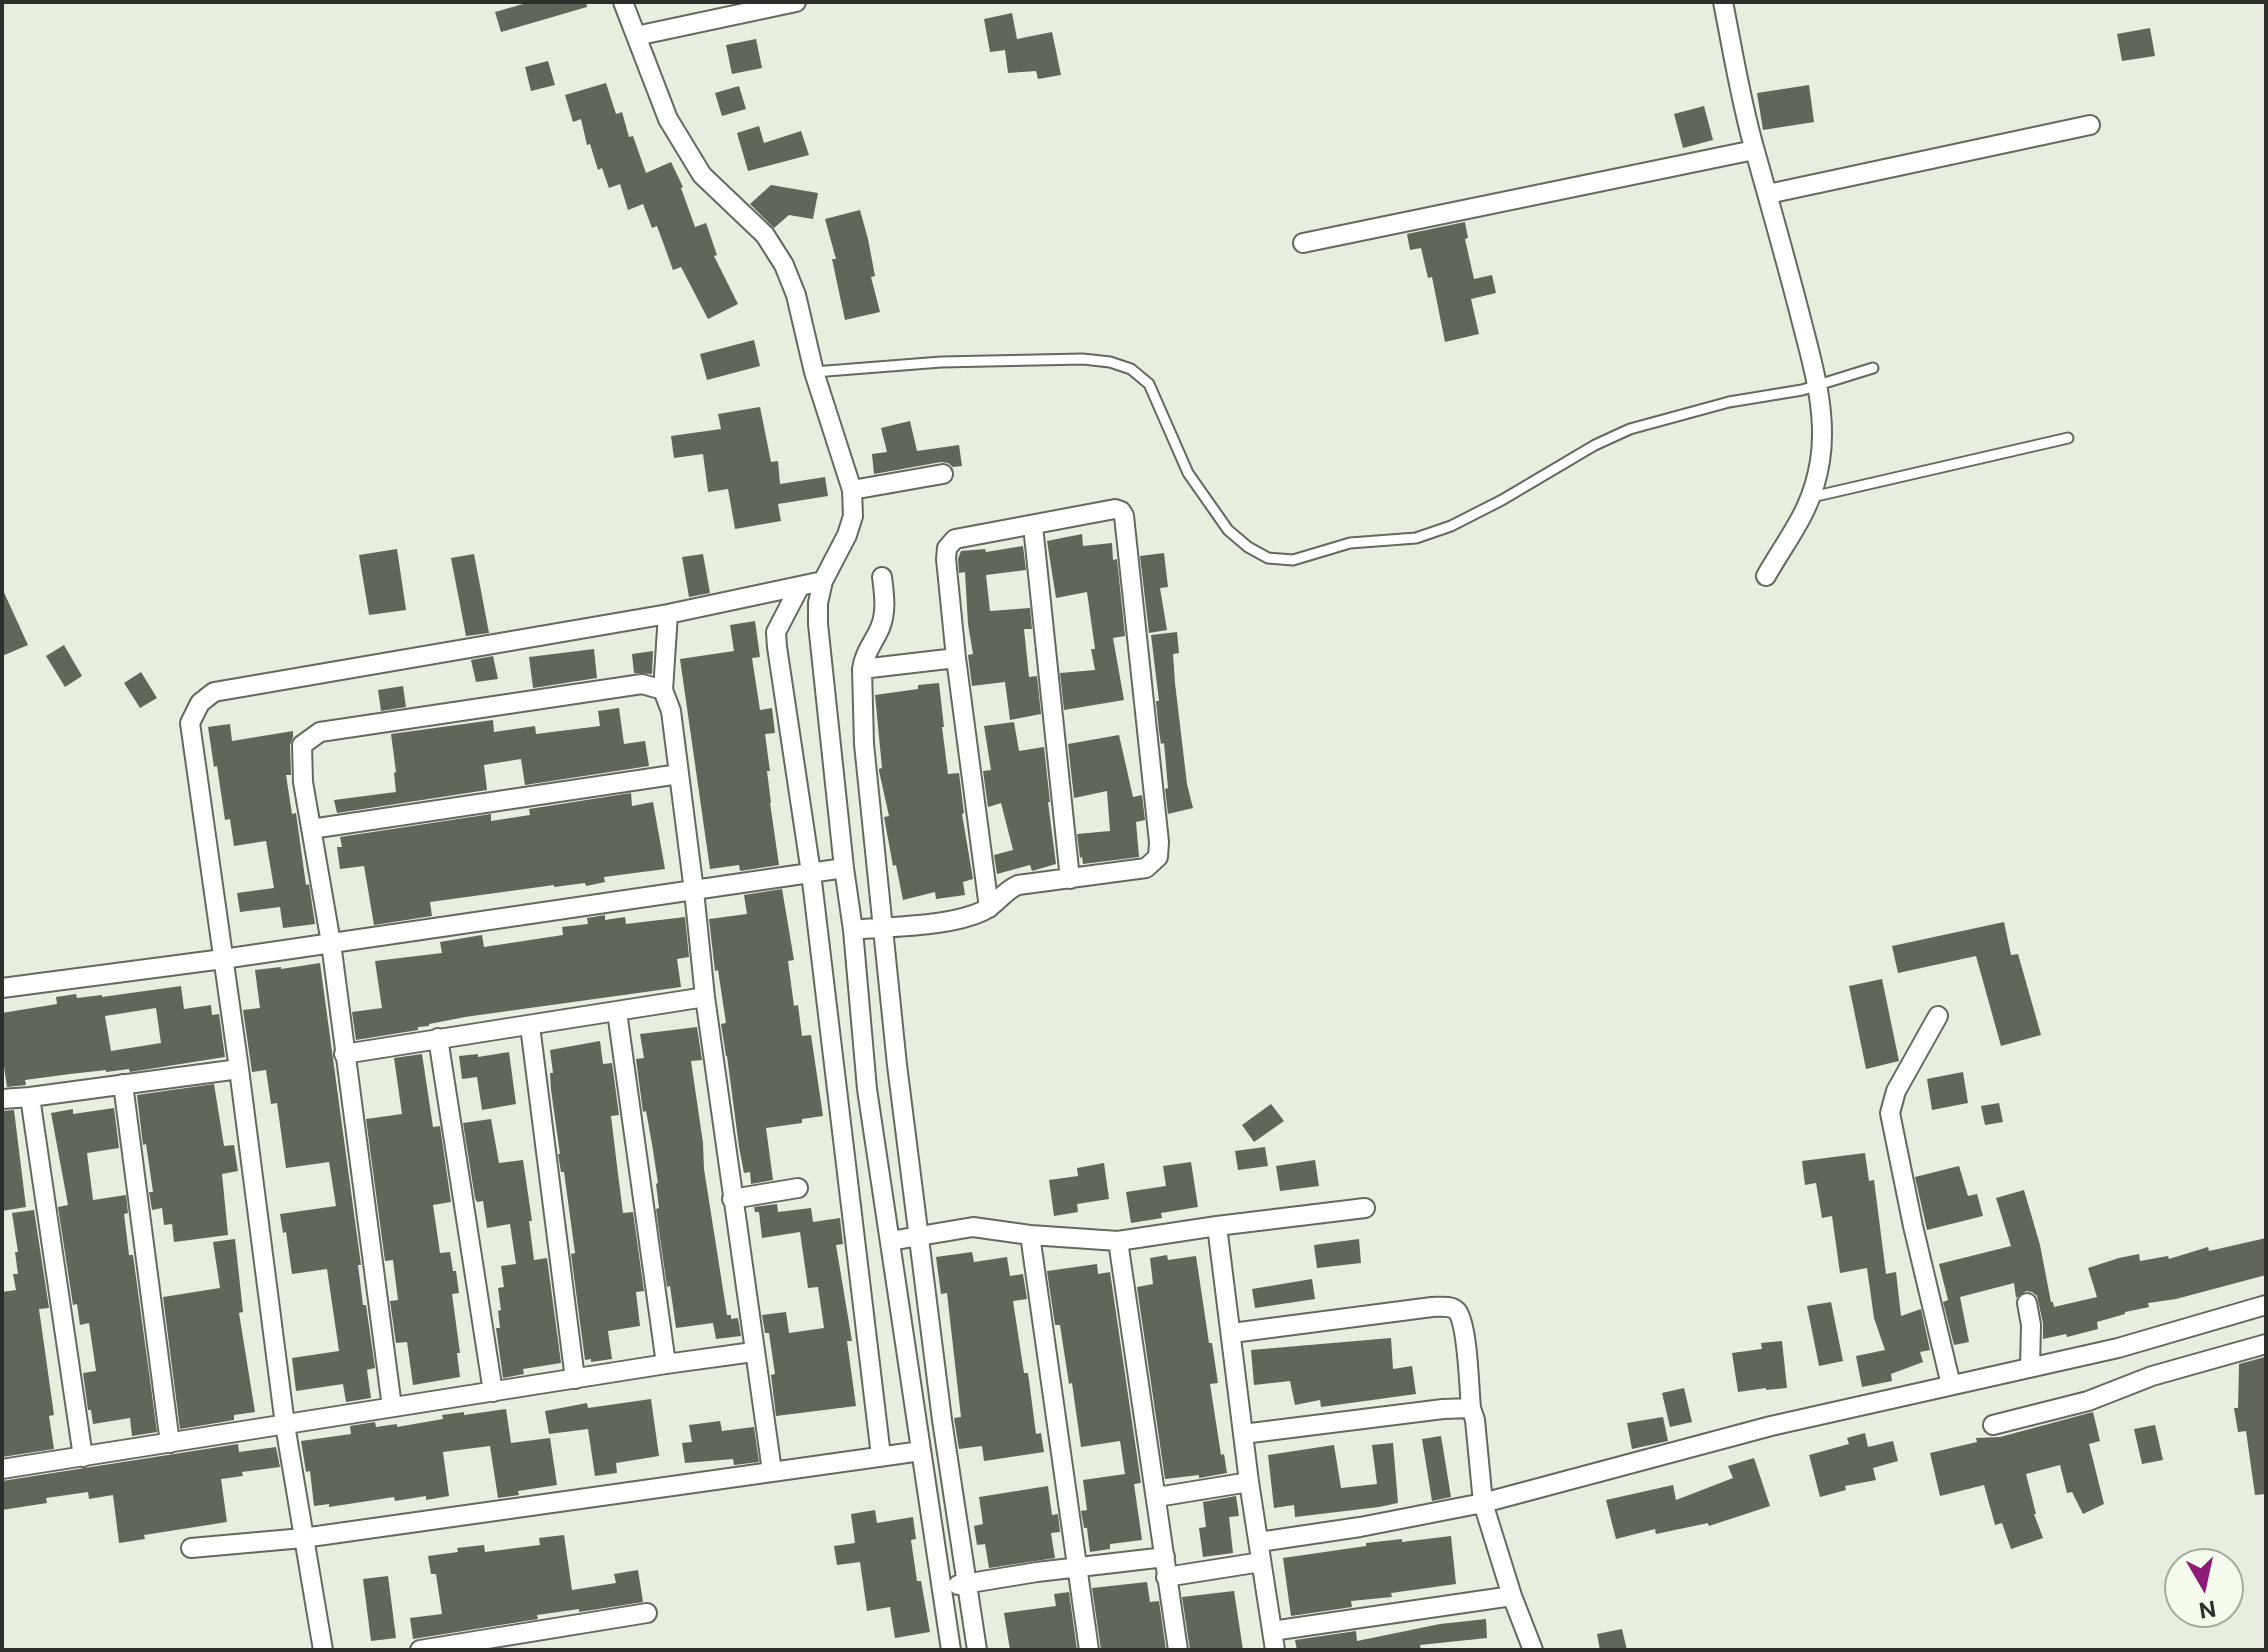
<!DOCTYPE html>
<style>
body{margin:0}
#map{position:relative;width:2268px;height:1652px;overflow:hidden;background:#e7eedf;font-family:"Public Sans",sans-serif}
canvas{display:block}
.frame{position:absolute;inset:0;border:4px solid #2c2f2a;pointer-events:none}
.north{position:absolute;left:2164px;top:1548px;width:80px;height:80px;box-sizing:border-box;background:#f4fbec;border:2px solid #a4a99e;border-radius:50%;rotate:171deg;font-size:22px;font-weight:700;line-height:32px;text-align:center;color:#2c2f2a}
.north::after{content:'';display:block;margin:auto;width:28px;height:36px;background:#901a7a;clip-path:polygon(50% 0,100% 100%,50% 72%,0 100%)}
</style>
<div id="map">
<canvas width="2268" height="1652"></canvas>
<div class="frame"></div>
<div class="north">N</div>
</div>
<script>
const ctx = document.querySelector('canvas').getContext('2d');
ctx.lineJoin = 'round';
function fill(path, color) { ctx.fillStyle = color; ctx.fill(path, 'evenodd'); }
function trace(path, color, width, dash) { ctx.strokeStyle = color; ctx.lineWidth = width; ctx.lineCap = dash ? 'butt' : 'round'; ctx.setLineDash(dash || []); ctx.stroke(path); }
fill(new Path2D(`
 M 530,2 L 586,2 L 587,7 L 501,32 L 495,12 Z
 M 1012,13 L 1017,39 L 1052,32 L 1061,75 L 1038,79 L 1036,71 L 1008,73 L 1005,50 L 990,52 L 984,19 Z
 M 2150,28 L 2155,56 L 2122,61 L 2117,34 Z
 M 756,39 L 762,68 L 732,74 L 726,45 Z
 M 548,61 L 555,85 L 531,91 L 525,67 Z
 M 606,83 L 616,114 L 622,112 L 629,137 L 633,136 L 646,173 L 671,162 L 683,187 L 681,188 L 695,227 L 706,223 L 717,255 L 714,256 L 738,304 L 708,319 L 681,267 L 673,270 L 657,226 L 652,228 L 643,204 L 628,210 L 620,184 L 609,188 L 602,168 L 598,170 L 590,144 L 587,145 L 581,119 L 573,122 L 565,95 Z
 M 1809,85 L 1814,122 L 1763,130 L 1757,93 Z
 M 739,86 L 746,109 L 722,116 L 715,93 Z
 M 1704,106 L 1713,140 L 1683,148 L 1674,114 Z
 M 759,126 L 764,143 L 801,131 L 809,155 L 748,171 L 737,133 Z
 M 771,185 L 818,193 L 813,219 L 789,215 L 774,228 L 750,204 Z
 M 860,210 L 868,239 L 875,276 L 871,277 L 880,312 L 845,320 L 832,259 L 836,259 L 825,219 Z
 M 1465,222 L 1468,238 L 1465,239 L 1474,279 L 1492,275 L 1496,293 L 1471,299 L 1479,334 L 1445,342 L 1432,277 L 1428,278 L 1421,248 L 1410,250 L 1407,234 Z
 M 754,340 L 760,366 L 707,380 L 700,354 Z
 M 760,407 L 771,462 L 778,461 L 780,484 L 825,477 L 828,496 L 778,504 L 781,521 L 735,529 L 728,489 L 708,492 L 703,454 L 674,458 L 671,436 L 721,429 L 718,414 Z
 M 910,421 L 917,451 L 959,445 L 962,466 L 953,467 L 948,463 L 941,462 L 874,474 L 872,454 L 887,452 L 881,428 Z
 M 1082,534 L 1083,546 L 1112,543 L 1113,560 L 1117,559 L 1125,636 L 1113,638 L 1124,700 L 1064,710 L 1060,673 L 1095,670 L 1091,649 L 1095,649 L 1087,592 L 1056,598 L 1047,541 Z
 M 1023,546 L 1026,570 L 986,575 L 990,611 L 1030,608 L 1032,629 L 1024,629 L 1029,677 L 1037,676 L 1041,714 L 1010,720 L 1005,682 L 972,686 L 968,655 L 973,654 L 968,624 L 965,572 L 959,573 L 958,559 L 961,551 L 985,549 L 986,552 Z
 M 397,549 L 406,610 L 369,615 L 359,555 Z
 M 1164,553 L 1168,587 L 1160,588 L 1167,630 L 1149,633 L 1140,556 Z
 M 474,554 L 489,633 L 466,636 L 451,558 Z
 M 703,554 L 710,593 L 689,597 L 682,557 Z
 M 2,588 L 28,645 L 2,656 Z
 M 755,621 L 760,657 L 752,658 L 760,710 L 772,708 L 775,733 L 765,734 L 770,771 L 767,771 L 771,803 L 770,803 L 779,865 L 740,871 L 739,865 L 710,869 L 680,659 L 734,651 L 730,625 Z
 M 1177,632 L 1179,653 L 1173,654 L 1175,683 L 1187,784 L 1193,808 L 1168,814 L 1165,789 L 1168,788 L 1164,743 L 1161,744 L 1159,731 L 1156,701 L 1159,701 L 1151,635 Z
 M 64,645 L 82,676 L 65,687 L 46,656 Z
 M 594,649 L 597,678 L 533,688 L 529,657 Z
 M 653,651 L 652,674 L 634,673 L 632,654 Z
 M 493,656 L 498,679 L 476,682 L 471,660 Z
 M 141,672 L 157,698 L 140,708 L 124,683 Z
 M 939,683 L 944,727 L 942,727 L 948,774 L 959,773 L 964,813 L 962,814 L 973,879 L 963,882 L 965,895 L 936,899 L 935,892 L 903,900 L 896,865 L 893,866 L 884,817 L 889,816 L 879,771 L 879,769 L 882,768 L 875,695 L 918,689 L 918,685 Z
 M 403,686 L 406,707 L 381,711 L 378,690 Z
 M 619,708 L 624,744 L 645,741 L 649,766 L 525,785 L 521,759 L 484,765 L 487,790 L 337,813 L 334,800 L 396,792 L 394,773 L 396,772 L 391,734 L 493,720 L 494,732 L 535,726 L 536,734 L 600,726 L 598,711 Z
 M 1014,722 L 1019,751 L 1044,747 L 1050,802 L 1048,802 L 1056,864 L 1032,871 L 1030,865 L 997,874 L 994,855 L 1013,850 L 1001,803 L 988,807 L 983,771 L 991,770 L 984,726 Z
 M 230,724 L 232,741 L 293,731 L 293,737 L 290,745 L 291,775 L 286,775 L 292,814 L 296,813 L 306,885 L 309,884 L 315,924 L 283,928 L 280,907 L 240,912 L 237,893 L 274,888 L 266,841 L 234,846 L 230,819 L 225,820 L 217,766 L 214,767 L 208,727 Z
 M 1119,735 L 1133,797 L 1142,795 L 1145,820 L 1136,822 L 1139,857 L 1083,864 L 1082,857 L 1080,858 L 1077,834 L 1110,831 L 1107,791 L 1074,798 L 1068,744 Z
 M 631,793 L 632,806 L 653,802 L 665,869 L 604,877 L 605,882 L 586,886 L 585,883 L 554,887 L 554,885 L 430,902 L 432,916 L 374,925 L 364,866 L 340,869 L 337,847 L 342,847 L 340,837 L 491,814 L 491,821 L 530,815 L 529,809 Z
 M 782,889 L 794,960 L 788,961 L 794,1006 L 798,1005 L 802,1036 L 811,1035 L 823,1116 L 802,1119 L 802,1123 L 766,1128 L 773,1180 L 751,1184 L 750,1172 L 744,1173 L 739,1147 L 727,1056 L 726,1056 L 721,1024 L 726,1023 L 718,970 L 715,971 L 709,919 L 747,914 L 744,895 Z
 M 605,915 L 605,920 L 625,917 L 626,924 L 685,917 L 689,957 L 677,959 L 681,987 L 465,1017 L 429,1024 L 429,1026 L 418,1027 L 418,1030 L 356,1040 L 352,1012 L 382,1008 L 375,961 L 442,953 L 440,942 L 482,935 L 484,947 L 563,935 L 562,927 L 588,924 L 587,918 Z
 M 2004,922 L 2011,955 L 2018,954 L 2041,1035 L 2001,1046 L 1976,956 L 1898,973 L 1892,946 Z
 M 320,963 L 361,1265 L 358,1265 L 363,1305 L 366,1305 L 375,1368 L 367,1370 L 371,1398 L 346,1402 L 343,1384 L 296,1391 L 292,1358 L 339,1351 L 327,1269 L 292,1274 L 286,1232 L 283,1233 L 280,1214 L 336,1206 L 329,1162 L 286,1168 L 277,1103 L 271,1104 L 266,1070 L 252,1072 L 243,1010 L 260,1008 L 255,970 L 281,967 L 281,969 Z
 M 1882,979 L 1899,1061 L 1866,1069 L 1849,986 Z
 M 181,986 L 184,1009 L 211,1005 L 212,1015 L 219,1014 L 225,1057 L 130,1072 L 129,1069 L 106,1072 L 106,1070 L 70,1074 L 25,1080 L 26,1085 L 7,1087 L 2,1053 L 2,1013 L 57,1004 L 56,997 L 76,994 L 77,998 L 102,995 L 102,997 ZM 156,1008 L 161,1043 L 111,1051 L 105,1016 Z
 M 697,1027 L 702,1060 L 691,1061 L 703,1143 L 704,1169 L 727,1315 L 731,1315 L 731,1319 L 738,1318 L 741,1336 L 716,1339 L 713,1323 L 676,1328 L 670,1286 L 667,1287 L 656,1209 L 659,1208 L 656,1184 L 658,1183 L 652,1144 L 646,1111 L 643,1112 L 636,1059 L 644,1058 L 640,1034 Z
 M 600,1041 L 603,1064 L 612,1063 L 619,1115 L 611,1116 L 618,1174 L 623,1213 L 633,1212 L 644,1291 L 636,1292 L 640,1326 L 608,1331 L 612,1359 L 591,1362 L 591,1359 L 585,1360 L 571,1254 L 575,1253 L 564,1172 L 561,1172 L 558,1154 L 560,1154 L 551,1090 L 550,1073 L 553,1073 L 550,1050 Z
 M 509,1052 L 516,1104 L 482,1110 L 477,1077 L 462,1079 L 459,1056 L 478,1054 L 478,1057 Z
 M 422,1054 L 433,1127 L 440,1126 L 451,1202 L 433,1205 L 440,1253 L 450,1252 L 453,1271 L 456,1271 L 459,1293 L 452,1294 L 460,1353 L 457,1353 L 460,1377 L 413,1385 L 407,1342 L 396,1343 L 390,1301 L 398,1300 L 393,1260 L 385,1261 L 366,1119 L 402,1114 L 394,1058 Z
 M 1963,1072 L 1968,1103 L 1932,1110 L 1927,1079 Z
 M 214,1084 L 224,1146 L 234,1145 L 238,1171 L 222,1174 L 228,1235 L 174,1242 L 172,1224 L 164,1225 L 162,1208 L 152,1210 L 149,1192 L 153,1192 L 146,1144 L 143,1145 L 137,1095 Z
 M 1999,1103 L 2003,1122 L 1985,1125 L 1981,1106 Z
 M 1271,1104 L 1284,1121 L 1254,1142 L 1242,1125 Z
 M 114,1108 L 119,1148 L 87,1153 L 93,1200 L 126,1195 L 128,1213 L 124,1214 L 129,1255 L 133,1255 L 157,1432 L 132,1436 L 130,1418 L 93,1424 L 91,1410 L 88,1410 L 83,1373 L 96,1371 L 89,1323 L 80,1325 L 77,1304 L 73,1305 L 58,1207 L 68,1205 L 51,1113 L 73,1109 L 73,1114 Z
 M 14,1110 L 26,1207 L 2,1211 L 2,1111 Z
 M 491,1119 L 499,1163 L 523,1160 L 532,1221 L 529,1221 L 534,1260 L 547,1258 L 561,1363 L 523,1369 L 524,1374 L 503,1378 L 496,1328 L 500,1328 L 498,1311 L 501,1310 L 498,1288 L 504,1287 L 501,1266 L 516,1264 L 510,1224 L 487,1228 L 483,1201 L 477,1202 L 475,1198 L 463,1123 Z
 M 1265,1147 L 1268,1166 L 1238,1170 L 1235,1151 Z
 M 1865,1153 L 1869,1181 L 1874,1180 L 1886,1274 L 1896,1272 L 1901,1316 L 1921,1309 L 1930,1350 L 1920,1352 L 1923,1362 L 1891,1374 L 1892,1381 L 1862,1387 L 1856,1356 L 1885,1350 L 1874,1318 L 1867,1268 L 1840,1273 L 1832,1216 L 1822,1218 L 1816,1183 L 1805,1185 L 1802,1161 Z
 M 1315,1160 L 1319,1186 L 1280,1191 L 1276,1166 Z
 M 1191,1162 L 1198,1207 L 1161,1213 L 1162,1218 L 1131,1223 L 1126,1192 L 1166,1186 L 1163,1166 Z
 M 1104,1163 L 1109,1199 L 1077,1204 L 1078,1212 L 1054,1216 L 1049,1180 L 1078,1176 L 1077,1168 Z
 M 1959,1166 L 1968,1196 L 1977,1194 L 1983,1216 L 1927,1230 L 1915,1177 Z
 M 2024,1190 L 2040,1245 L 2051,1302 L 2053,1302 L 2054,1307 L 2097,1297 L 2088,1268 L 2119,1258 L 2139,1254 L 2140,1261 L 2168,1256 L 2169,1259 L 2208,1247 L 2209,1251 L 2266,1238 L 2266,1275 L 2176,1299 L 2148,1303 L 2149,1307 L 2125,1312 L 2125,1314 L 2097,1322 L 2098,1329 L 2067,1337 L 2066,1334 L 2043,1339 L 2043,1323 L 2037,1296 L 2032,1292 L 2026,1291 L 2016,1298 L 2014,1283 L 1960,1297 L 1969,1342 L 1954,1345 L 1943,1302 L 1948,1300 L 1939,1264 L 2011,1246 L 1996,1198 Z
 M 777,1204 L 778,1212 L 811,1208 L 813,1222 L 840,1218 L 843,1244 L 836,1245 L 852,1341 L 847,1341 L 856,1406 L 776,1416 L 771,1375 L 775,1374 L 769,1333 L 765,1333 L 762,1315 L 786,1312 L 789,1333 L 824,1328 L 818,1287 L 808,1288 L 800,1232 L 762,1238 L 759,1212 L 755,1212 L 754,1207 Z
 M 34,1210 L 49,1308 L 39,1309 L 54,1415 L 49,1416 L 54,1449 L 2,1457 L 2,1292 L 16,1290 L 13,1274 L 18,1274 L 15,1252 L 18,1252 L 12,1213 Z
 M 235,1239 L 243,1312 L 239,1313 L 255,1412 L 234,1415 L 234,1420 L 180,1429 L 163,1297 L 220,1288 L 213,1242 Z
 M 1359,1239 L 1361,1263 L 1317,1268 L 1314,1245 Z
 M 972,1252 L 974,1262 L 1007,1257 L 1010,1276 L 1023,1274 L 1027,1299 L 1013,1301 L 1024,1373 L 1028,1373 L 1036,1434 L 1041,1433 L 1044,1452 L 984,1461 L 982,1446 L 959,1449 L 954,1418 L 961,1417 L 947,1293 L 941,1294 L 936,1257 Z
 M 1167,1255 L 1168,1260 L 1196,1256 L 1209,1343 L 1212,1343 L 1218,1383 L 1210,1384 L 1221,1455 L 1224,1454 L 1227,1473 L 1199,1478 L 1199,1475 L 1165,1479 L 1137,1287 L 1153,1284 L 1150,1258 Z
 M 1097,1264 L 1098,1274 L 1110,1272 L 1141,1483 L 1134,1484 L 1142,1540 L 1110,1544 L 1110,1549 L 1090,1552 L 1087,1528 L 1084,1528 L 1081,1511 L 1087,1510 L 1083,1480 L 1125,1474 L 1120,1441 L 1081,1447 L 1072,1383 L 1069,1384 L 1060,1325 L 1055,1325 L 1047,1271 Z
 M 1312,1279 L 1315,1299 L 1255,1308 L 1252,1289 Z
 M 1831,1302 L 1843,1361 L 1819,1366 L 1807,1306 Z
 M 1391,1338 L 1393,1369 L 1412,1366 L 1416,1394 L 1321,1407 L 1320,1400 L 1295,1405 L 1290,1381 L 1254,1385 L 1251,1350 Z
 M 1782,1341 L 1787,1388 L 1766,1390 L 1766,1388 L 1738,1392 L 1732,1353 L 1762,1349 L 1761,1343 Z
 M 2265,1357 L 2266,1494 L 2255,1495 L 2246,1431 L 2238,1432 L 2234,1408 L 2238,1408 L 2239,1364 Z
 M 1684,1388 L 1692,1422 L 1670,1427 L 1662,1393 Z
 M 651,1399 L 659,1456 L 616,1463 L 617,1473 L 595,1476 L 588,1429 L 549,1434 L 545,1411 L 587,1403 L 588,1408 Z
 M 506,1409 L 511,1443 L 550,1438 L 557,1485 L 518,1491 L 519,1495 L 498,1498 L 490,1446 L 443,1452 L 449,1496 L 426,1500 L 426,1496 L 395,1501 L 394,1497 L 329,1507 L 329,1504 L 314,1506 L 310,1471 L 306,1472 L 301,1441 L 351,1434 L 350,1426 L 375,1422 L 376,1427 L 397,1424 L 397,1427 L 443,1419 L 442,1415 L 464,1412 L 464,1415 Z
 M 2093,1412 L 2100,1441 L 2089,1444 L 2104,1504 L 2083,1514 L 2072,1492 L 2067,1493 L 2060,1465 L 2026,1474 L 2036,1514 L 2034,1514 L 2043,1538 L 2011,1549 L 2002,1523 L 1995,1525 L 1984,1485 L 1940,1496 L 1930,1453 L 1977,1442 L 1976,1438 L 2000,1437 Z
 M 1663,1417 L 1668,1441 L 1632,1449 L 1627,1423 Z
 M 720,1421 L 722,1431 L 754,1427 L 759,1462 L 734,1465 L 733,1459 L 685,1463 L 682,1443 L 692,1442 L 689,1425 Z
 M 2155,1425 L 2163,1460 L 2142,1464 L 2134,1429 Z
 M 1865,1433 L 1868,1447 L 1893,1441 L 1898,1461 L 1873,1468 L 1876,1480 L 1845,1486 L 1846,1490 L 1820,1497 L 1809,1455 L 1849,1444 L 1847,1438 Z
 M 1441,1436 L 1451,1497 L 1432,1501 L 1422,1439 Z
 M 1393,1443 L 1398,1503 L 1379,1507 L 1295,1517 L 1294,1505 L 1274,1508 L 1268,1455 L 1334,1445 L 1341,1488 L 1377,1484 L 1372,1445 Z
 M 238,1444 L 239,1452 L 276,1447 L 280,1467 L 242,1472 L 243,1476 L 221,1479 L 227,1522 L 144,1535 L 145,1539 L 119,1543 L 113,1495 L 89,1499 L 88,1492 L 46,1498 L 47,1503 L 2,1510 L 2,1481 Z
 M 1754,1458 L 1770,1506 L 1709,1526 L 1708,1523 L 1656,1534 L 1655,1529 L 1616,1539 L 1606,1500 L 1673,1485 L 1676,1500 L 1733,1478 L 1728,1466 Z
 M 1048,1486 L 1052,1515 L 1058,1514 L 1060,1532 L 1051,1533 L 1055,1558 L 989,1568 L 985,1544 L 977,1545 L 974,1526 L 983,1524 L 979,1497 Z
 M 1236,1496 L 1239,1516 L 1229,1517 L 1233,1553 L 1203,1557 L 1199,1528 L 1206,1527 L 1203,1502 Z
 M 875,1510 L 877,1523 L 913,1517 L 916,1539 L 911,1540 L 917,1581 L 921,1581 L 930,1632 L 895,1638 L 890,1607 L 867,1611 L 860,1562 L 837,1565 L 834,1546 L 855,1543 L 851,1514 Z
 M 564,1535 L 572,1590 L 616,1583 L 614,1574 L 638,1570 L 643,1602 L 579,1612 L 579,1609 L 537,1615 L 538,1619 L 413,1639 L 410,1618 L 442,1614 L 436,1574 L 431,1574 L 428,1556 L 458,1552 L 457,1548 L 484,1545 L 485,1552 L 540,1545 L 539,1538 Z
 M 1451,1536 L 1456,1584 L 1391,1593 L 1392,1597 L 1351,1601 L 1352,1607 L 1291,1616 L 1283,1558 L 1366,1546 L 1366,1543 L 1402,1539 L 1402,1542 Z
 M 388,1576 L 396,1638 L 371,1641 L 363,1579 Z
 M 1147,1582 L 1150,1602 L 1159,1601 L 1166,1650 L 1101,1650 L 1092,1588 Z
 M 1234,1591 L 1243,1650 L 1190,1650 L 1182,1597 Z
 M 1069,1592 L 1077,1650 L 1010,1650 L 1004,1613 L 1056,1606 L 1054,1594 Z
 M 1486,1619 L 1487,1638 L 1420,1645 L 1421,1650 L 1297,1650 L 1295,1640 L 1356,1631 L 1357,1641 L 1440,1624 Z
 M 1622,1629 L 1627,1650 L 1600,1650 L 1597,1634 Z`), '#60665a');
const service = new Path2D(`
 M 814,372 L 941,362 L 1083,359 L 1110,362 L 1131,369 L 1149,384 L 1188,473 L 1228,530 L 1248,547 L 1268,558 L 1293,560 L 1350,543 L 1416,538 L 1451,526 L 1502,500 L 1595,445 L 1630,429 L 1729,402 L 1802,390 L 1873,368
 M 1812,497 L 2068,438`);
const minor = new Path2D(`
 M 623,2 L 668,119 L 702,175 L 765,235 L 784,265 L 796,295 L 814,372 L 852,490 L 853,516 L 847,535 L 823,581 L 818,603 L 818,624 L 844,868 L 853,930 L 867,1089 L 951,1650
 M 1723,2 C 1733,52 1741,103 1755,151 C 1770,204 1785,257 1799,311 C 1811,359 1828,410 1820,461 C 1812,511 1790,534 1766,576
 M 636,36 L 796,2
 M 1768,194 L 2090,125
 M 1303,243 L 1754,150
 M 852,490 L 943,474
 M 1033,526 L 1070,879
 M 882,577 C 884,593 887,611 880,628 C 874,642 864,653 862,669 L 864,744 L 897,1065 L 942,1420 L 977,1650
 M 800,586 L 776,632 L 777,647 L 811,873 L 881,1456
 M 862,669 L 956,658
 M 663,690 L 668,614
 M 311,829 L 679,774
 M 853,930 C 892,926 949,927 983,911 C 998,904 1002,892 1018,885 L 1146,868 L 1158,857 L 1159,842 L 1124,516 L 1121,511 L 1115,509 L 955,539 L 947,548 L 946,559 L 956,658 L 989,908
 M 2,988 L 223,959 L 844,868
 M 617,1012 L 666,1364
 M 1938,1016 L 1896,1091 L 1890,1113 L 1913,1226 L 1951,1385
 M 530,1026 L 575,1379
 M 438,1038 L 493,1392
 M 344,1054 L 705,997
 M 123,1084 L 170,1443
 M 30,1097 L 83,1457
 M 2,1099 L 30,1097 L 239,1069
 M 732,1199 L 798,1188
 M 1217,1226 L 1249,1482 L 1275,1650
 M 1030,1235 L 1089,1650
 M 890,1241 L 973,1227 L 1030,1235 L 1118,1241 L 1217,1226 L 1365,1208
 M 1118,1241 L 1178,1650
 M 2027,1303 L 2031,1325 L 2030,1368
 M 1232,1333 L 1432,1307 C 1440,1307 1451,1305 1457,1311 C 1468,1325 1469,1388 1471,1408
 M 392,1407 L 331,943 L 303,782 L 302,745 L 320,732 L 642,684 L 663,690 L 671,711 L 694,891 L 705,997 L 772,1471
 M 1993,1425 L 2088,1401 L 2152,1376 L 2266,1344
 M 1243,1434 L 1443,1409 L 1471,1408 L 1475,1420 L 1483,1503 L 1512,1596 L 1533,1650
 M 2,1469 L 666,1364 L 753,1352
 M 1157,1497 L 1249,1482
 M 1259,1542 L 1360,1527 L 1483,1503 L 1771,1426 L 2118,1348 L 2266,1305
 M 191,1548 L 303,1538 L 921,1451
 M 1166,1577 L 1261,1562
 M 958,1585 L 1037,1572 L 1165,1557
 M 1272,1631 L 1512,1596
 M 323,1650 L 285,1425 L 239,1069 L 190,723 L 200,703 L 214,692 L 668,614 L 823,581
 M 420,1650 L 647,1613`);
trace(service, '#63695c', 13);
trace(minor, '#63695c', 22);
trace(service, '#fff', 9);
trace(minor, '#fff', 18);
</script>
